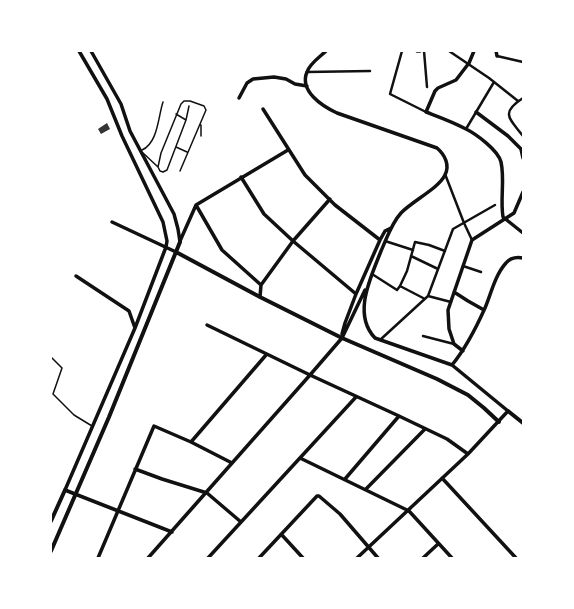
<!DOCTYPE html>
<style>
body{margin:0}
#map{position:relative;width:574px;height:609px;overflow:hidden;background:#fff;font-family:"Sofia Sans Condensed",sans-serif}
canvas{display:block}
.frame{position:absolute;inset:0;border:52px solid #fff;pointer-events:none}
</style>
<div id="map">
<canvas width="574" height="609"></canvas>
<div class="frame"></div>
</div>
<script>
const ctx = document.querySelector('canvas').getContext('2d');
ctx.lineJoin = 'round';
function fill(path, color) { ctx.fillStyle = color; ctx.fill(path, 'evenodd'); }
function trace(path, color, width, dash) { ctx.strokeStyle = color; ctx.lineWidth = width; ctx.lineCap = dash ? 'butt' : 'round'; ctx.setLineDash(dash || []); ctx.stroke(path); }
fill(new Path2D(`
 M 107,123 L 110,129 L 101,134 L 98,129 Z`), '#353535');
trace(new Path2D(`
 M 176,114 L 186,120
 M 201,125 L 201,136
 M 176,147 L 187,152
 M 142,150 C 158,143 158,117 163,102
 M 143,153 L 158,167 L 160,171 L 163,172 L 167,170 L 186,120 L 189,106
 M 158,167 L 161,153 L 181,104 L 184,101 L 190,101 L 204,106 L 206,110 L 180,171
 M 51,357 L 62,368 L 53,394 L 74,415 L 92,426`), '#111', 1.5);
trace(new Path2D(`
 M 402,51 L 390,94 L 426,112
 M 424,51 L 427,87
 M 449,51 L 489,78 L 518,101
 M 497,56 L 523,62
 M 307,72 L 370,71
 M 523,98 C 500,113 509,118 523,136
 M 466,129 L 494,82
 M 445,174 L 464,223 L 472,240
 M 385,241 L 413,250
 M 411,256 L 438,269
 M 463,266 L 481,272
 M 372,274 L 397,290 L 400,286 L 425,299
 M 400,286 L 407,271 L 415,242 L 429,245 L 445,251
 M 428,296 L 451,302
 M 423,336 L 454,344
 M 380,340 L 428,296 L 453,229 L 495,205`), '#111', 2.5);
trace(new Path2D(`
 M 91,51 L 121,104 L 130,131 L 174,214 L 178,229 L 180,242
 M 326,51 C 320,57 310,63 307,72 C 299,91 322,106 337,113 L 437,148 C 445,155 450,165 445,175 C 438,189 412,201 401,213 C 391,224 387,238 381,251 C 371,277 352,314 375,338 L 452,365 L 508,411 L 468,454 L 357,558
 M 417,51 L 420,51
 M 474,51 L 469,63 L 456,80 L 438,88 L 435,91 L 426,112 C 439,117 453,122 466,129 C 476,134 498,150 501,162 C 505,180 500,199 503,217 L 523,233
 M 496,51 L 497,56
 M 239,98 L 247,83 L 253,79 L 274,77 L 286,79 L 295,84 L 307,86
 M 263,109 L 305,175 L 335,205 L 380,240
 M 476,112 L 508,136 L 521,149 L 523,158
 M 241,177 L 264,214 L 293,241 L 356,294
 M 196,205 L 222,250 L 261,285 L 260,297
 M 112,222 L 176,252
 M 180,241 L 196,205 L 288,150
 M 76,276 L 126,309 L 129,311 L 135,328
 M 261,285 L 293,241 L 330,199
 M 454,292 L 468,301 L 484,310
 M 207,325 L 310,375 L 399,416 L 447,439 L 468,454
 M 342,334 L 345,323 L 356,294 L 380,240 L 385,231 L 391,228
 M 463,351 L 454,344 L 449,329 L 448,310 L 472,240 L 514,213 L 523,192
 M 452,365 C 466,348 476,328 485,308 C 491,294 495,275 506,263 C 510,258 517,257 523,258
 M 191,442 L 266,355
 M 300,458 L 409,511 L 452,558
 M 135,469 L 162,479 L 207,493 L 241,522
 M 442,478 L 516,558
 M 345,479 L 399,416
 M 366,489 L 425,429
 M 65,490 L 135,328 L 166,247 L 167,241 L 163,222 L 122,136 L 107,99 L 79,51
 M 75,494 L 172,532
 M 281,534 L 303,558
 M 98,558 L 154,426 L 191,442 L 232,463
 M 148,558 L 310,375 L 342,338 L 365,290
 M 208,558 L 356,397
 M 259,558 L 317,496 L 319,496 L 340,514 L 378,558
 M 423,558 L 438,544`), '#111', 3.5);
trace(new Path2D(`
 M 176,252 L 260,297 L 342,338 L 437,379 L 468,395 L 484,408 L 499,422
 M 508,411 L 523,423
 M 51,521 L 65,490 L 75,494
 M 51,551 L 109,417 L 180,242`), '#111', 4);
</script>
